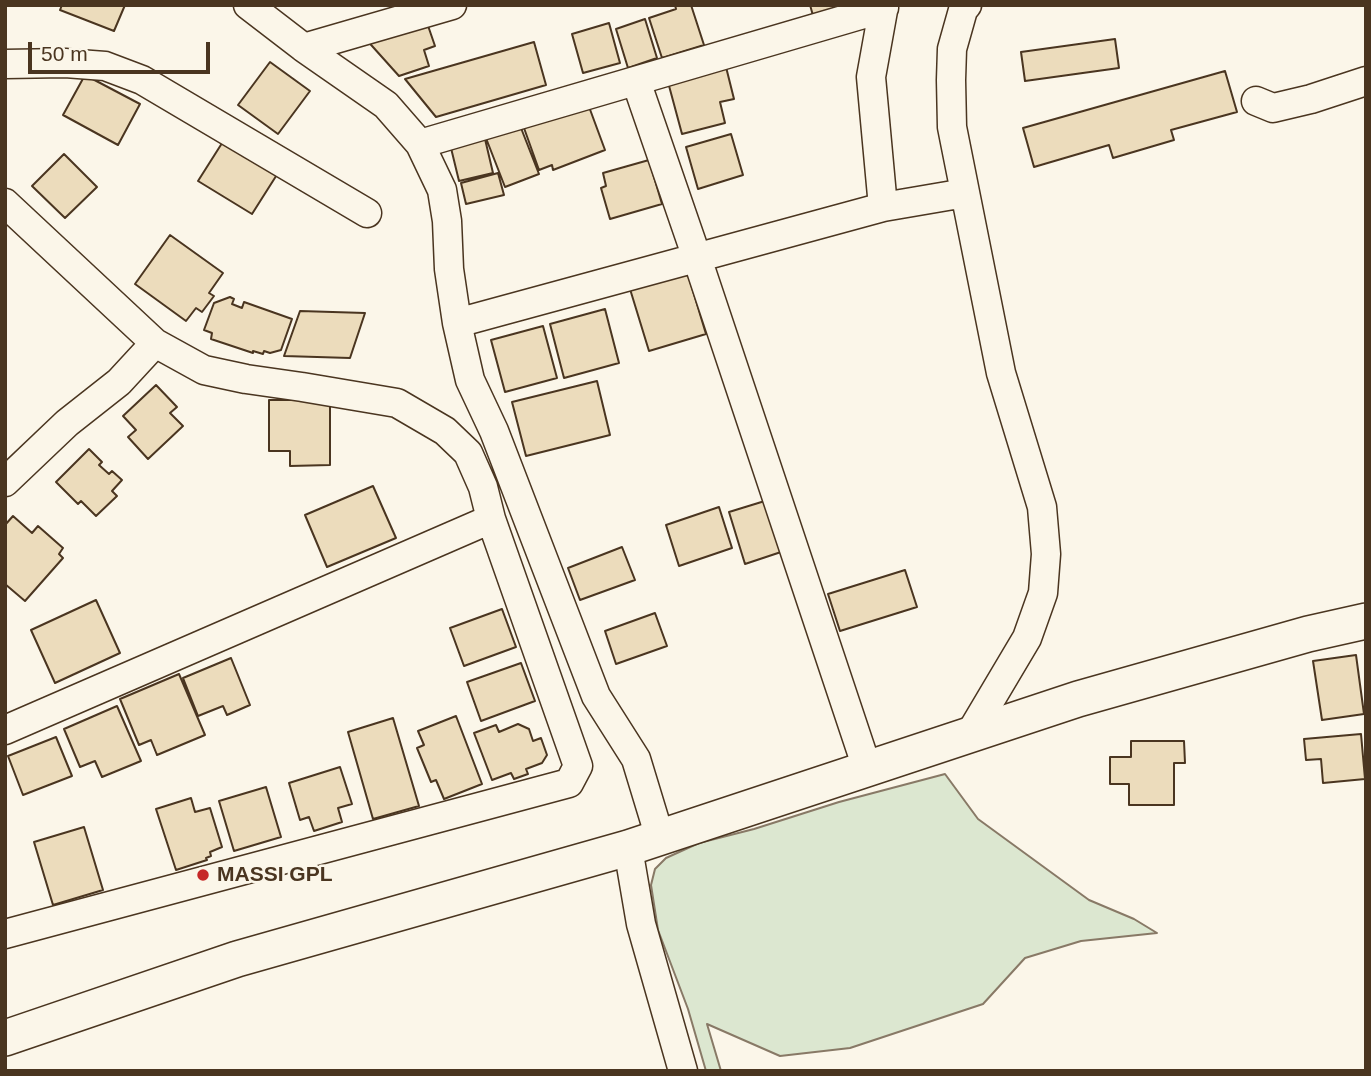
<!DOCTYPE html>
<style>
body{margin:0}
#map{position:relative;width:1371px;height:1076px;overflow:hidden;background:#fbf6e9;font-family:Arial,sans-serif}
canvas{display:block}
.frame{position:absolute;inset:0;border:7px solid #4a3520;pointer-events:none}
.scale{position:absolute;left:28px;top:42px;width:182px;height:32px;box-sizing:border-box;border:4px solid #4a3520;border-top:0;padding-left:9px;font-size:21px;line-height:24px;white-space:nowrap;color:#4a3520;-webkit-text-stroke:5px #fbf6e9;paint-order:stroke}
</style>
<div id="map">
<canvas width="1371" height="1076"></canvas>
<div class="frame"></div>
<div class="scale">50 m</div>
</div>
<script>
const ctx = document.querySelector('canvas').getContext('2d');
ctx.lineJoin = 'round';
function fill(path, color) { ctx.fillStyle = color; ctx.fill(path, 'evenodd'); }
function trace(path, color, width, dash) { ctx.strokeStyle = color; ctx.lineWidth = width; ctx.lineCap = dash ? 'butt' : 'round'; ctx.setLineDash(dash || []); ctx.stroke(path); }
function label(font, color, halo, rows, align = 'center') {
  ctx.font = font + ' Arial,sans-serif'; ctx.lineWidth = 5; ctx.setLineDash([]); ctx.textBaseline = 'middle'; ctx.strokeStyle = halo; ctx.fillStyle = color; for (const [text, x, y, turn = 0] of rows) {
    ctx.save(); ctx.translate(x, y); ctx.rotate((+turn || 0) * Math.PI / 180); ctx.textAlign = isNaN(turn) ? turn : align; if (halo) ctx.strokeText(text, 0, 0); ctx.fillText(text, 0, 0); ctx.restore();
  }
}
const green = new Path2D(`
 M 945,774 L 978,819 L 1089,900 L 1134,919 L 1157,933 L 1081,941 L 1025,958 L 983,1004 L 850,1048 L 780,1056 L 707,1024 L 721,1071 L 706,1071 L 688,1009 L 658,930 L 651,885 L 655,869 L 666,858 L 699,843 L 754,829 L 839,802 Z`);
fill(green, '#dce7d0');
trace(green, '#887966', 2);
const building = new Path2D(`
 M 62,5 L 125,5 L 114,31 L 60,10 Z
 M 675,5 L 691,5 L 704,45 L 662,58 L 649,18 L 676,9 Z
 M 810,5 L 859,5 L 814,19 Z
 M 425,17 L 435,46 L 424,50 L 429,66 L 399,76 L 364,37 Z
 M 645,19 L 657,58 L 628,68 L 616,29 Z
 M 609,23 L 620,63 L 583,73 L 572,34 Z
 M 1115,39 L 1119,68 L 1025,81 L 1021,52 Z
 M 534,42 L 546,85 L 436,117 L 405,79 Z
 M 270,62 L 310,91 L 278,134 L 238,105 Z
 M 726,67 L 734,99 L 720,102 L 725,123 L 682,134 L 668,82 Z
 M 1225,71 L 1237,112 L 1171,130 L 1174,140 L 1113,158 L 1109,145 L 1034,167 L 1023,128 Z
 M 85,75 L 140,104 L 118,145 L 63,115 Z
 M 588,104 L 605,150 L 553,170 L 552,165 L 539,170 L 524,128 Z
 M 521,128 L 539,174 L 505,187 L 484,133 Z
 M 731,134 L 743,175 L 698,189 L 686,147 Z
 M 485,139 L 493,173 L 459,181 L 451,148 Z
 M 224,140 L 278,173 L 252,214 L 198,181 Z
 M 64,154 L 97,187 L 65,218 L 32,186 Z
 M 649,160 L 662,204 L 610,219 L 601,188 L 606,186 L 603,173 Z
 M 498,173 L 504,195 L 466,204 L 461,183 Z
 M 170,235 L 223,273 L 209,293 L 214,296 L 202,312 L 196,308 L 186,321 L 135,284 Z
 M 687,271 L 706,334 L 649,351 L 630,289 Z
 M 230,297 L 234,299 L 232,304 L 242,308 L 244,302 L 292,319 L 281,350 L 270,353 L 264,351 L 263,354 L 253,351 L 253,353 L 211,339 L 212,333 L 204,330 L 214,303 Z
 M 605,309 L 619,363 L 564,378 L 550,324 Z
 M 300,311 L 365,313 L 350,358 L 284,356 Z
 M 543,326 L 557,378 L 505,392 L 491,340 Z
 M 597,381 L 610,435 L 526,456 L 512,402 Z
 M 156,385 L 177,407 L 170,413 L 183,426 L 148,459 L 128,437 L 136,430 L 123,416 Z
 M 269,400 L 330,400 L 330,465 L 290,466 L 290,451 L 269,451 Z
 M 89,449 L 102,462 L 99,465 L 109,474 L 112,471 L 122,480 L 112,491 L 117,496 L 96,516 L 81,501 L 78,504 L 56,482 Z
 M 373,486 L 396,538 L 327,567 L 305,515 Z
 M 768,500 L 784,551 L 745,564 L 729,512 Z
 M 719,507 L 732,548 L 679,566 L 666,525 Z
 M 13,516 L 32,533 L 38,526 L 63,548 L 59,554 L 63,558 L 25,601 L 5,584 L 5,525 Z
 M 622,547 L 635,580 L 580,600 L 568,568 Z
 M 905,570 L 917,607 L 840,631 L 828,594 Z
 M 96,600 L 120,653 L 55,683 L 31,630 Z
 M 502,609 L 516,647 L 464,666 L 450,628 Z
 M 655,613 L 667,646 L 616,664 L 605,631 Z
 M 1356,655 L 1364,714 L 1322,720 L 1313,661 Z
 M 231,658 L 250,705 L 227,715 L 223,706 L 198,716 L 183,678 Z
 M 521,663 L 535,701 L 481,721 L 467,682 Z
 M 179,674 L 205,735 L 157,755 L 151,740 L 139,745 L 120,699 Z
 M 117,706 L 141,761 L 102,777 L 95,761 L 80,767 L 64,729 Z
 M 456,716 L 482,784 L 444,799 L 436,780 L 431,782 L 417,748 L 424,745 L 418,731 Z
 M 393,718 L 419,806 L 373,819 L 348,732 Z
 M 518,724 L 529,729 L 533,741 L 541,738 L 547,755 L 542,763 L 526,769 L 528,774 L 514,779 L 511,773 L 492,780 L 474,733 L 496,725 L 499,732 Z
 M 1361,734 L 1365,779 L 1323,783 L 1321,759 L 1306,760 L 1304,739 Z
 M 56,737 L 72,776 L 23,795 L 8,756 Z
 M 1131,741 L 1184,741 L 1185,763 L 1174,763 L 1174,805 L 1129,805 L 1129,784 L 1110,784 L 1110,757 L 1131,757 Z
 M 340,767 L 352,804 L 338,808 L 342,822 L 314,831 L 309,817 L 300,820 L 289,783 Z
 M 266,787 L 281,837 L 234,851 L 219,801 Z
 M 191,798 L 195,812 L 210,808 L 222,847 L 210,852 L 211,856 L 206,858 L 207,860 L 176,870 L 156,809 Z
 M 84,827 L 103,890 L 53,905 L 34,842 Z`);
fill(building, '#ecdcbc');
trace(building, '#4a3520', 2);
const minor = new Path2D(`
 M 248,5 L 304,48 L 386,105 L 420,144 L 442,190 L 447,221 L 449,269 L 457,323 L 470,380 L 494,431 L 596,696 L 636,759 L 660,838
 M 967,5 L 963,10 L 952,49 L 951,80 L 952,127 L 1001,373 L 1042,507 L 1046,554 L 1043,593 L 1027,638 L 970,734
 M 304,48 L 452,5
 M 5,64 L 65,63 L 105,66 L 142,80 L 367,213
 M 636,81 L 697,258 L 867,768
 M 1256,101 L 1273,108 L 1311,99 L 1366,81
 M 420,144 L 884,8
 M 5,203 L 155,343 L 204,370 L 246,379 L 302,387 L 397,403 L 445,431 L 468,453 L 483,487 L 491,519 L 578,766 L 569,783 L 5,934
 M 883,207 L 871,77 L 884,5
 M 457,323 L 883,207 L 965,193
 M 5,482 L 67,423 L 119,382 L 155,343
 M 5,730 L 491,519
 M 628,848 L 641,924 L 683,1071`);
const major = new Path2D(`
 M 5,1038 L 237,959 L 628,848 L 1078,699 L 1308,634 L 1366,621`);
trace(minor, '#4a3520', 31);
trace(major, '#4a3520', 38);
trace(minor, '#fbf6e9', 28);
trace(major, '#fbf6e9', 35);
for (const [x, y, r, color] of [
 [203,875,7,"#c62828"]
]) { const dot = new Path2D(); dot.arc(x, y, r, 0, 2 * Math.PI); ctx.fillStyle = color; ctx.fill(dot); trace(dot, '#fbf6e9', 2.5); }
label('bold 21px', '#4a3520', '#fbf6e9', [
 ["MASSI GPL",217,875]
], 'left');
</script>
